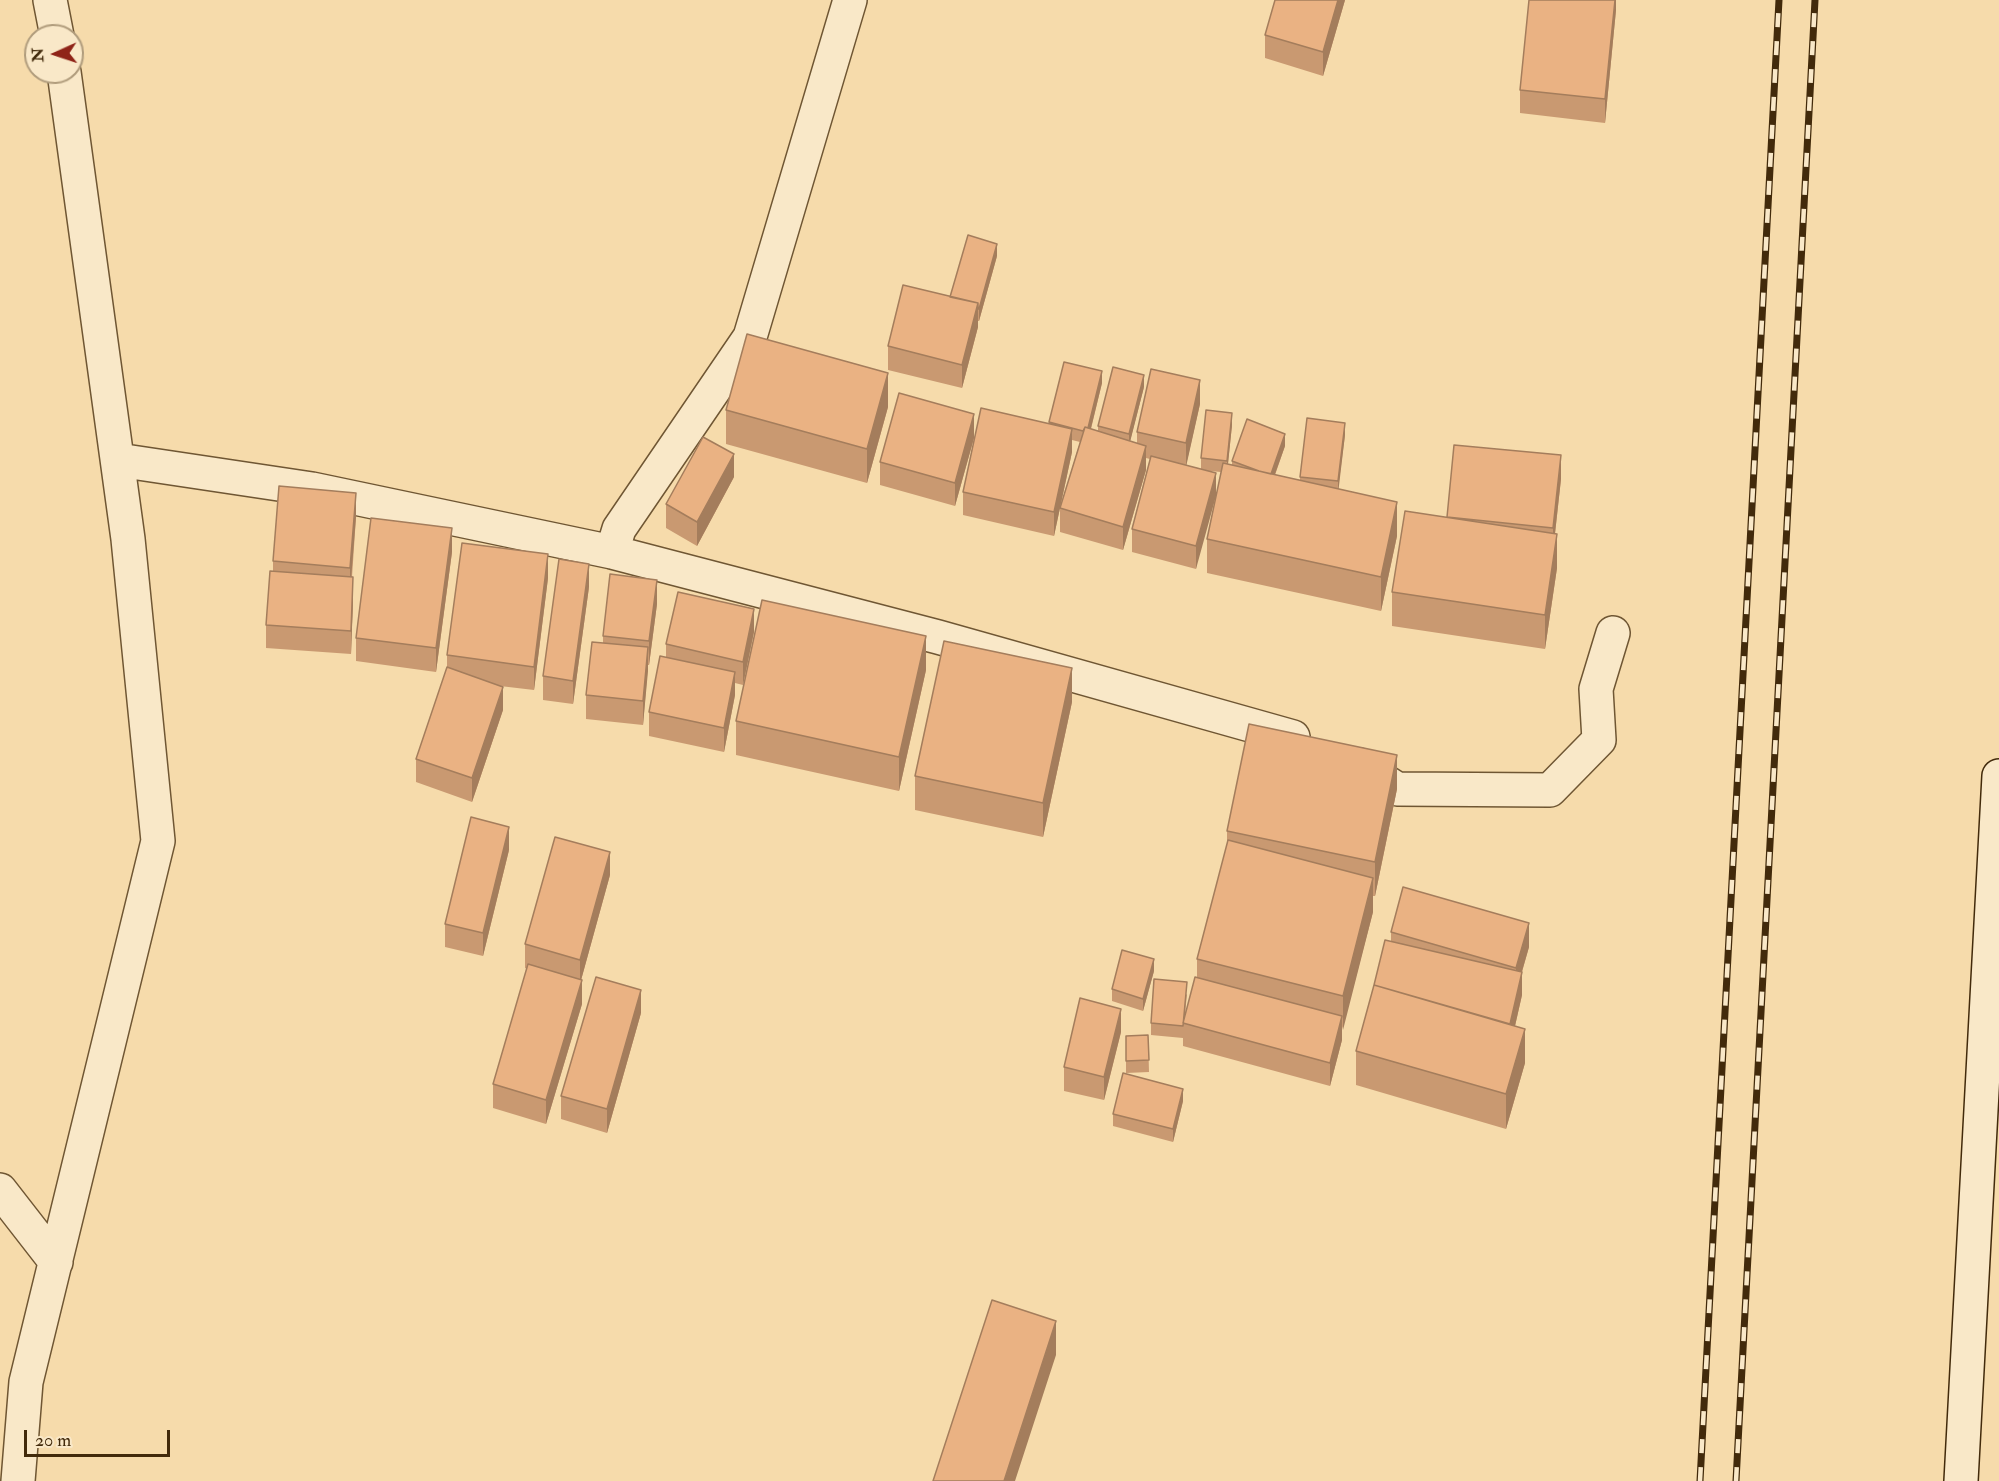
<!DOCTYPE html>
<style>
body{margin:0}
#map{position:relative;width:1999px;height:1481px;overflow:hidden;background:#f6dbab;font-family:"IM FELL Double Pica",serif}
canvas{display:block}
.north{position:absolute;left:24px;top:24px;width:60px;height:60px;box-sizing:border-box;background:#f9e8c8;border:2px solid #b09c7c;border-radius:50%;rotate:267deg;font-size:16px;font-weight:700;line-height:24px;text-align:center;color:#422a0b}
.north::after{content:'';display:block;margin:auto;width:21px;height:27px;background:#8f2418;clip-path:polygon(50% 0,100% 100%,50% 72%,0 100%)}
.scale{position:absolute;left:24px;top:1430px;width:146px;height:27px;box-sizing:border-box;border:3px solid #422a0b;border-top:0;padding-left:8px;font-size:18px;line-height:21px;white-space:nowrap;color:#422a0b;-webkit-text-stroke:4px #f9e8c8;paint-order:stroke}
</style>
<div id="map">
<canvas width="1999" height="1481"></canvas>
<div class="north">N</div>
<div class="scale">20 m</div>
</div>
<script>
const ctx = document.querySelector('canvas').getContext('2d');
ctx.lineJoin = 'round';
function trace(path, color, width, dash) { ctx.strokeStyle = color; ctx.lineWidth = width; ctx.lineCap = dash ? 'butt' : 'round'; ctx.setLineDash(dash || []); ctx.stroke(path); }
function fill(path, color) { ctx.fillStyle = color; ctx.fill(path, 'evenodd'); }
const minor = new Path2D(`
 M 50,0 L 57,36
 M 118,460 L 312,489 L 612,552 L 619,529 L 750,337 L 850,0
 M 612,552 L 938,637 L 1293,737
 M 1359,765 L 1397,789 L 1550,790 L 1599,740 L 1596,689 L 1613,633
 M 0,1190 L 56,1262
 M 18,1481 L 26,1382 L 158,841 L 128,539 L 64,72`);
const secondary = new Path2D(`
 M 1961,1481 L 1999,776`);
trace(minor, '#6f5633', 36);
trace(secondary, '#422a0b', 36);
trace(minor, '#f9e8c8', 33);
trace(secondary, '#f9e8c8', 33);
const rail = new Path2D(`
 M 1700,1481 L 1779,0
 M 1736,1481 L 1815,0`);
trace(rail, '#422a0b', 7);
trace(rail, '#f9e8c8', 4.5, [14]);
fill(new Path2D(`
 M 1345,0 L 1323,76 L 1265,58 L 1265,35 Z
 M 1616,0 L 1616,10 L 1605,123 L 1520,113 L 1520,90 Z
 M 997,256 L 979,321 L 978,321 L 978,327 L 962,388 L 888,370 L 888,346 L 950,297 Z
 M 1064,362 L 1102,383 L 1091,429 L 1098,432 L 1098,426 L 1144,387 L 1130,441 L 1137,443 L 1137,432 L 1200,404 L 1186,465 L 1201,469 L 1201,458 L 1232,425 L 1228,464 L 1232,465 L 1232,461 L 1285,446 L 1275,475 L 1300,480 L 1300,477 L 1345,435 L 1338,489 L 1397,536 L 1381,611 L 1207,573 L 1207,539 L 1221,472 L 1209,471 L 1196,569 L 1132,552 L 1132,529 L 1150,459 L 1146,458 L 1146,470 L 1123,550 L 1060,532 L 1060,508 L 1080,442 L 1072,440 L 1072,452 L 1054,536 L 963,515 L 963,492 L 1049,423 Z
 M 888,407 L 867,483 L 726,444 L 726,410 Z
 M 974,438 L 955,506 L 880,485 L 880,462 Z
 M 734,477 L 697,546 L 666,528 L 666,504 Z
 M 1561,479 L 1555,534 L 1557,568 L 1545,649 L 1392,626 L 1392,592 L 1447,518 Z
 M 356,517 L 352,577 L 353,600 L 351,654 L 266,648 L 266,625 L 273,571 L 273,561 Z
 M 452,552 L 436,672 L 356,661 L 356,638 Z
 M 548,578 L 534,690 L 500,686 L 503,710 L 472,802 L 416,782 L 416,759 L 447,667 L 447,655 Z
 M 589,587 L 573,704 L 543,700 L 543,676 Z
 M 657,604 L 649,665 L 648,665 L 643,725 L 586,719 L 586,695 L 603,643 L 603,636 Z
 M 754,632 L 743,685 L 735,683 L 735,695 L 724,752 L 649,736 L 649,712 L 666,658 L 666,644 Z
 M 926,670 L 899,791 L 736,755 L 736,721 Z
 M 1072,702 L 1043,837 L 915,810 L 915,776 Z
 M 1397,789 L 1375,896 L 1373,896 L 1373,912 L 1342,1030 L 1342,1040 L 1330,1086 L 1183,1046 L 1183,1038 L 1151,1035 L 1151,1023 L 1187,994 L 1185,1014 L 1197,978 L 1197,959 L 1227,846 L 1227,831 Z
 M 509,850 L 483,956 L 445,947 L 445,924 Z
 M 610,875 L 581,980 L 582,1004 L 546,1124 L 493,1108 L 493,1084 L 527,969 L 525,968 L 525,944 Z
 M 1391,932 L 1529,947 L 1522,972 L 1522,995 L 1515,1026 L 1525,1063 L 1506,1129 L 1356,1085 L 1356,1051 L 1374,985 L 1391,941 Z
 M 1154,971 L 1143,1011 L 1112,1001 L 1112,989 Z
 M 641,1013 L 607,1133 L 561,1119 L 561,1096 Z
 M 1121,1032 L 1104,1100 L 1064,1091 L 1064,1067 Z
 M 1148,1035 L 1149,1072 L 1126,1073 L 1126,1036 Z
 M 1183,1101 L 1173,1142 L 1113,1126 L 1113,1114 Z`), '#c99971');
fill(new Path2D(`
 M 1338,0 L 1345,0 L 1323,76 L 1323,52 Z
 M 1615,0 L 1616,0 L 1616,10 L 1605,123 L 1605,99 Z
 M 997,244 L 997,256 L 979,321 L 979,309 Z
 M 978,303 L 978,327 L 962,388 L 962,365 Z
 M 1102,371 L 1102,383 L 1087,444 L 1087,432 Z
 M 888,373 L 888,407 L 867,483 L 867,449 Z
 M 1144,375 L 1144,387 L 1129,446 L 1129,434 Z
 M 1200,380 L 1200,404 L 1186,467 L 1186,443 Z
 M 1232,413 L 1232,425 L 1227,473 L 1227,461 Z
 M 974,414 L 974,438 L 955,506 L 955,483 Z
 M 1345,423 L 1345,435 L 1338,494 L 1338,481 Z
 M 1072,429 L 1072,452 L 1054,536 L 1054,512 Z
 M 1285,434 L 1285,446 L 1270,488 L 1270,475 Z
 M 1146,446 L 1146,470 L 1123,550 L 1123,527 Z
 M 734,454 L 734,477 L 697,546 L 697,522 Z
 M 1561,455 L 1561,479 L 1553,551 L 1553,528 Z
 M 1216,473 L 1216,496 L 1196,569 L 1196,546 Z
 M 356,493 L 356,517 L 350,592 L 350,568 Z
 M 1397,502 L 1397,536 L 1381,611 L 1381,577 Z
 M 452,528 L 452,552 L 436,672 L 436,648 Z
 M 1557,534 L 1557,568 L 1545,649 L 1545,615 Z
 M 548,554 L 548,578 L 534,690 L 534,667 Z
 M 589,564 L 589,587 L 573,704 L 573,681 Z
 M 353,577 L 353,600 L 351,654 L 351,631 Z
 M 657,580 L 657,604 L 649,665 L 649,641 Z
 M 754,609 L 754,632 L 743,685 L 743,662 Z
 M 926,636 L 926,670 L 899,791 L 899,757 Z
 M 648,647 L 648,671 L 643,725 L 643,701 Z
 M 1072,668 L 1072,702 L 1043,837 L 1043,803 Z
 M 735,672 L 735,695 L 724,752 L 724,728 Z
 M 503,687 L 503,710 L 472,802 L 472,778 Z
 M 1397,755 L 1397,789 L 1375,896 L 1375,862 Z
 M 509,827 L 509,850 L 483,956 L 483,933 Z
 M 610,852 L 610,875 L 580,984 L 580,960 Z
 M 1373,878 L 1373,912 L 1343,1030 L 1343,996 Z
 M 1529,923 L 1529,947 L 1516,992 L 1516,968 Z
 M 1154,959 L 1154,971 L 1143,1011 L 1143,999 Z
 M 1522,972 L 1522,995 L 1510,1048 L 1510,1024 Z
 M 582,980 L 582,1004 L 546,1124 L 546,1100 Z
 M 641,990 L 641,1013 L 607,1133 L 607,1109 Z
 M 1121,1009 L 1121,1032 L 1104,1100 L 1104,1077 Z
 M 1342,1016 L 1342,1040 L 1330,1086 L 1330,1063 Z
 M 1525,1029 L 1525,1063 L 1506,1129 L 1506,1094 Z
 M 1183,1089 L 1183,1101 L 1173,1142 L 1173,1129 Z
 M 1056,1321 L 1056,1355 L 1015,1481 L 1004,1481 Z`), '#a47d5c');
const building = new Path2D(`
 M 1275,0 L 1338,0 L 1323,52 L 1265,35 Z
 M 1529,0 L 1615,0 L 1605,99 L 1520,90 Z
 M 968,235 L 997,244 L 979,309 L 978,309 L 978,303 L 950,297 Z
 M 903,285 L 978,303 L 962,365 L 888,346 Z
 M 747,334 L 888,373 L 867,449 L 726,410 Z
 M 1064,362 L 1102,371 L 1088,428 L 1085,427 L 1083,431 L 1049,422 Z
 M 1113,367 L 1144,375 L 1129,434 L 1098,426 Z
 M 1151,369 L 1200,380 L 1186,443 L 1137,432 Z
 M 899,393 L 974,414 L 955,483 L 880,462 Z
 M 981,408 L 1072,429 L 1054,512 L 963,492 Z
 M 1206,410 L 1232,413 L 1227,461 L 1201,458 Z
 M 1307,418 L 1345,423 L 1338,481 L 1300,477 Z
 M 1247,419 L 1285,434 L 1271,474 L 1259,471 L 1232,461 Z
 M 1085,427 L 1146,446 L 1123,527 L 1060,508 Z
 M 703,437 L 734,454 L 697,522 L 666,504 Z
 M 1454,445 L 1561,455 L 1553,528 L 1447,517 Z
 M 1151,456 L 1216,473 L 1196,546 L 1132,529 Z
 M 1223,463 L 1397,502 L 1381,577 L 1207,539 Z
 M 279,486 L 356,493 L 350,568 L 273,561 Z
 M 1405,511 L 1557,534 L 1545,615 L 1392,592 Z
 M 371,518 L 452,528 L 436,648 L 356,638 Z
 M 462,543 L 548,554 L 534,667 L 447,655 Z
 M 559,559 L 589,564 L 573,681 L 543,676 Z
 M 270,571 L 353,577 L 351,631 L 266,625 Z
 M 610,574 L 657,580 L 649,641 L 603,636 Z
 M 678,592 L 754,609 L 743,662 L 666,644 Z
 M 762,600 L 926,636 L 899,757 L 736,721 Z
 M 944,641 L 1072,668 L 1043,803 L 915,776 Z
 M 592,642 L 648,647 L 643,701 L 586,695 Z
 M 660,656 L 735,672 L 724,728 L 649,712 Z
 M 447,667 L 503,687 L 472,778 L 416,759 Z
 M 1249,724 L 1397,755 L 1375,862 L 1227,831 Z
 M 471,817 L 509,827 L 483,933 L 445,924 Z
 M 555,837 L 610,852 L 580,960 L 525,944 Z
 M 1228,840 L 1373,878 L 1343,996 L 1197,959 Z
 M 1403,887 L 1529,923 L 1516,968 L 1391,932 Z
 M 1385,940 L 1522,972 L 1510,1024 L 1374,985 Z
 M 1122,950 L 1154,959 L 1143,999 L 1112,989 Z
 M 528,964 L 582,980 L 546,1100 L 493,1084 Z
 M 596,977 L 641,990 L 607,1109 L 561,1096 Z
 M 1195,977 L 1342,1016 L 1330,1063 L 1183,1023 Z
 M 1154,979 L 1187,982 L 1183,1026 L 1151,1023 Z
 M 1374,985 L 1525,1029 L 1506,1094 L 1356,1051 Z
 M 1080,998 L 1121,1009 L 1104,1077 L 1064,1067 Z
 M 1148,1035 L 1149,1060 L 1126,1061 L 1126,1036 Z
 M 1123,1073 L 1183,1089 L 1173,1129 L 1113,1114 Z
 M 992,1300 L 1056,1321 L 1004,1481 L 933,1481 Z`);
fill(building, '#eab283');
trace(building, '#a47d5c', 1.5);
</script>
